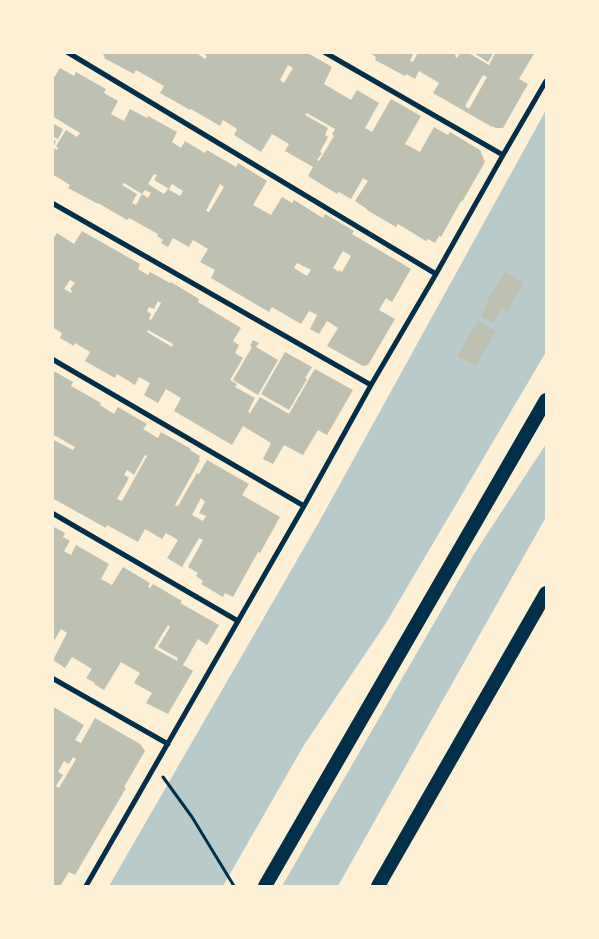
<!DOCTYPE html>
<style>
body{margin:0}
#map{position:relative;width:599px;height:939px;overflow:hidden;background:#fdf0d5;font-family:"Roboto Condensed",sans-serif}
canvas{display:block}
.frame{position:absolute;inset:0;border:54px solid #fdf0d5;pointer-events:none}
</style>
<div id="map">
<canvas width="599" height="939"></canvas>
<div class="frame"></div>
</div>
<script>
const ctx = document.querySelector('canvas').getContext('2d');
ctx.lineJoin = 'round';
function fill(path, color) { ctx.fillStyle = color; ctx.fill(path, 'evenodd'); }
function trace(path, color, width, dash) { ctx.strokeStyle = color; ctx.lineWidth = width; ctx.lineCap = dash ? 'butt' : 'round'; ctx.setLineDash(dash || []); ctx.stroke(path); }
fill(new Path2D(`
 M 546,110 L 546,352 L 386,623 L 304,745 L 223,886 L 109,886 L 319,522 Z
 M 546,444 L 546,517 L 338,886 L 282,886 L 474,554 Z`), '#b9caca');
fill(new Path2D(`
 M 100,52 L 195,52 L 205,59 L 207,56 L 201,52 L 306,52 L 332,67 L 324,84 L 351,100 L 357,90 L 379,103 L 365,128 L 372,132 L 391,99 L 421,116 L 405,144 L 420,152 L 434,127 L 448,135 L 450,132 L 480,150 L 485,162 L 462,202 L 461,201 L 441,237 L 439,236 L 435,243 L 428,239 L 426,241 L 398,224 L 396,227 L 367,210 L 367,209 L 355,201 L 368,181 L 363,178 L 351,199 L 339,192 L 337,194 L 308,176 L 313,167 L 285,151 L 289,144 L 272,134 L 261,152 L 234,135 L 237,129 L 223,120 L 220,126 L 191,109 L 190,110 L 160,93 L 164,86 L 136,70 L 134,74 L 104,58 L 105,56 ZM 288,65 L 293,68 L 284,83 L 280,80 ZM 307,113 L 335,129 L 332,134 L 334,136 L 319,161 L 317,160 L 322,153 L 320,152 L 328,137 L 325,135 L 328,128 L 305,115 Z
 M 368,52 L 414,52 L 410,61 L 413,62 L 418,52 L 457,52 L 455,56 L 457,58 L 461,52 L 467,52 L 489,65 L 496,52 L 535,52 L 519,79 L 528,84 L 503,128 L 496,128 L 492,126 L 492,127 L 433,93 L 439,83 L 419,71 L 415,79 L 406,74 L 405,76 L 375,60 L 376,57 ZM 483,75 L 487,77 L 469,109 L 465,106 Z
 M 472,52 L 494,52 L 488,62 Z
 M 60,68 L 74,76 L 76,72 L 106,89 L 104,93 L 118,101 L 111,114 L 124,121 L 130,109 L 147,118 L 148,116 L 177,132 L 172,142 L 181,148 L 185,141 L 205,153 L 207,150 L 236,167 L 238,163 L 267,181 L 253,205 L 271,215 L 282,197 L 292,203 L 294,200 L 323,218 L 325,214 L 354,231 L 352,234 L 411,269 L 392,302 L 386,298 L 379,310 L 395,319 L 368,365 L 363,366 L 327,346 L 338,328 L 327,321 L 319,334 L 310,329 L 317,315 L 309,311 L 301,324 L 272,307 L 269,312 L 211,278 L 215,270 L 200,262 L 208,249 L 193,240 L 189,247 L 173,238 L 168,247 L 161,243 L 163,240 L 157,236 L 158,234 L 129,218 L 127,220 L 98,203 L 98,204 L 68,188 L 70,185 L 52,174 L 52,139 L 56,141 L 53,148 L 57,150 L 58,148 L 56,146 L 66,130 L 77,137 L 80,133 L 52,116 L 52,79 L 53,79 ZM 154,174 L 157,175 L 154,180 L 169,189 L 172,184 L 183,191 L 180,196 L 168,189 L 164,194 L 148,184 ZM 124,183 L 142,194 L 145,190 L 151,193 L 148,198 L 142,194 L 136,205 L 132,203 L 137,194 L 122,185 ZM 220,184 L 224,187 L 209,212 L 206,211 ZM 343,251 L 351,256 L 342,272 L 339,270 L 339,272 L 333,268 ZM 297,263 L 311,270 L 307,276 L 294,268 Z
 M 52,123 L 63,129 L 58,139 L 52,136 Z
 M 82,231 L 140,264 L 138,269 L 148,275 L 150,272 L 170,283 L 171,282 L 199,299 L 198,302 L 241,328 L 233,341 L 239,345 L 235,353 L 243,358 L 230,380 L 237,384 L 235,387 L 255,398 L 248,412 L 250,413 L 260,397 L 289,414 L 314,370 L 315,371 L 315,369 L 353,390 L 327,435 L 318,430 L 303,455 L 284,445 L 273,464 L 263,459 L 271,443 L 243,426 L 232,445 L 174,411 L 181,398 L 166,389 L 158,403 L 144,395 L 150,383 L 139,377 L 135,385 L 117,374 L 115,378 L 85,361 L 90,352 L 75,343 L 74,346 L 60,338 L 62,333 L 52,327 L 52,241 L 57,233 L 74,244 ZM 70,280 L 75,283 L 70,289 L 72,291 L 71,293 L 64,289 ZM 158,301 L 161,303 L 151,320 L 149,319 L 151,314 L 147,311 L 149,307 L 154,309 ZM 148,330 L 173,344 L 172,347 L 147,332 Z
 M 505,272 L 524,283 L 507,312 L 501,309 L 493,323 L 481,316 L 488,302 L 487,301 L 499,280 L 500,281 Z
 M 478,321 L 496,331 L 476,366 L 457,356 Z
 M 253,340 L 259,343 L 256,347 L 278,360 L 258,395 L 233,380 L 252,347 L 250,346 Z
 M 285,352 L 312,367 L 305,378 L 307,379 L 289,410 L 261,394 Z
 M 52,370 L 73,382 L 71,386 L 101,403 L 100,405 L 114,414 L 118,407 L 147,424 L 143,429 L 158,438 L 161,432 L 191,449 L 190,450 L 200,456 L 199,459 L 200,460 L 175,505 L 178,506 L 197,473 L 199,474 L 207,460 L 249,484 L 242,495 L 280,517 L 260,553 L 258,552 L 233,597 L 225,593 L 223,597 L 201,584 L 203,581 L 196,576 L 198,573 L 188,567 L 203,540 L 199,538 L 182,567 L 167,558 L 178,540 L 166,533 L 162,539 L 145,529 L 138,542 L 107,525 L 106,528 L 52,498 L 52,439 L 73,450 L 75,447 L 52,434 ZM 145,455 L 147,456 L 122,501 L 117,499 L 129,478 L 124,475 L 127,470 L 134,475 ZM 201,498 L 205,502 L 199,513 L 206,516 L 203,521 L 192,515 Z
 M 52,526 L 65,533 L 63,537 L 70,541 L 64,551 L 71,555 L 76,545 L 109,564 L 101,579 L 112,585 L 123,567 L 150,583 L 148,587 L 150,588 L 153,584 L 182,601 L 180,603 L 219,625 L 207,645 L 198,639 L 183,665 L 193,671 L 168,714 L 146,703 L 152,693 L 134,683 L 140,673 L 121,662 L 104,690 L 94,684 L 95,683 L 86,678 L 92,669 L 72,657 L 65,668 L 53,660 L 67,633 L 61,629 L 52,644 ZM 168,625 L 170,627 L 158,647 L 178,658 L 177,661 L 154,648 Z
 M 52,706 L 84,725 L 75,740 L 81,743 L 95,718 L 140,744 L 145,751 L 124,787 L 126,788 L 75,875 L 69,872 L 60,886 L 52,886 ZM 73,757 L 76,759 L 59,788 L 56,786 L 63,775 L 58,772 L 64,761 L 69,764 Z`), '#bec0b2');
trace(new Path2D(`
 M 163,777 L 192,817 L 234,886`), '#003049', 3);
trace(new Path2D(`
 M 67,52 L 436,274
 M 324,52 L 503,155
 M 52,203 L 371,385
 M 52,359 L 304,506
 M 52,513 L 238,621
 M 52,678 L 168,744
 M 86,886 L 304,506 L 371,385 L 436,274 L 503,155 L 546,81`), '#003049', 5);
trace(new Path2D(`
 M 265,886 L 546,400
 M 378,886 L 546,593`), '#003049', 14);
</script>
